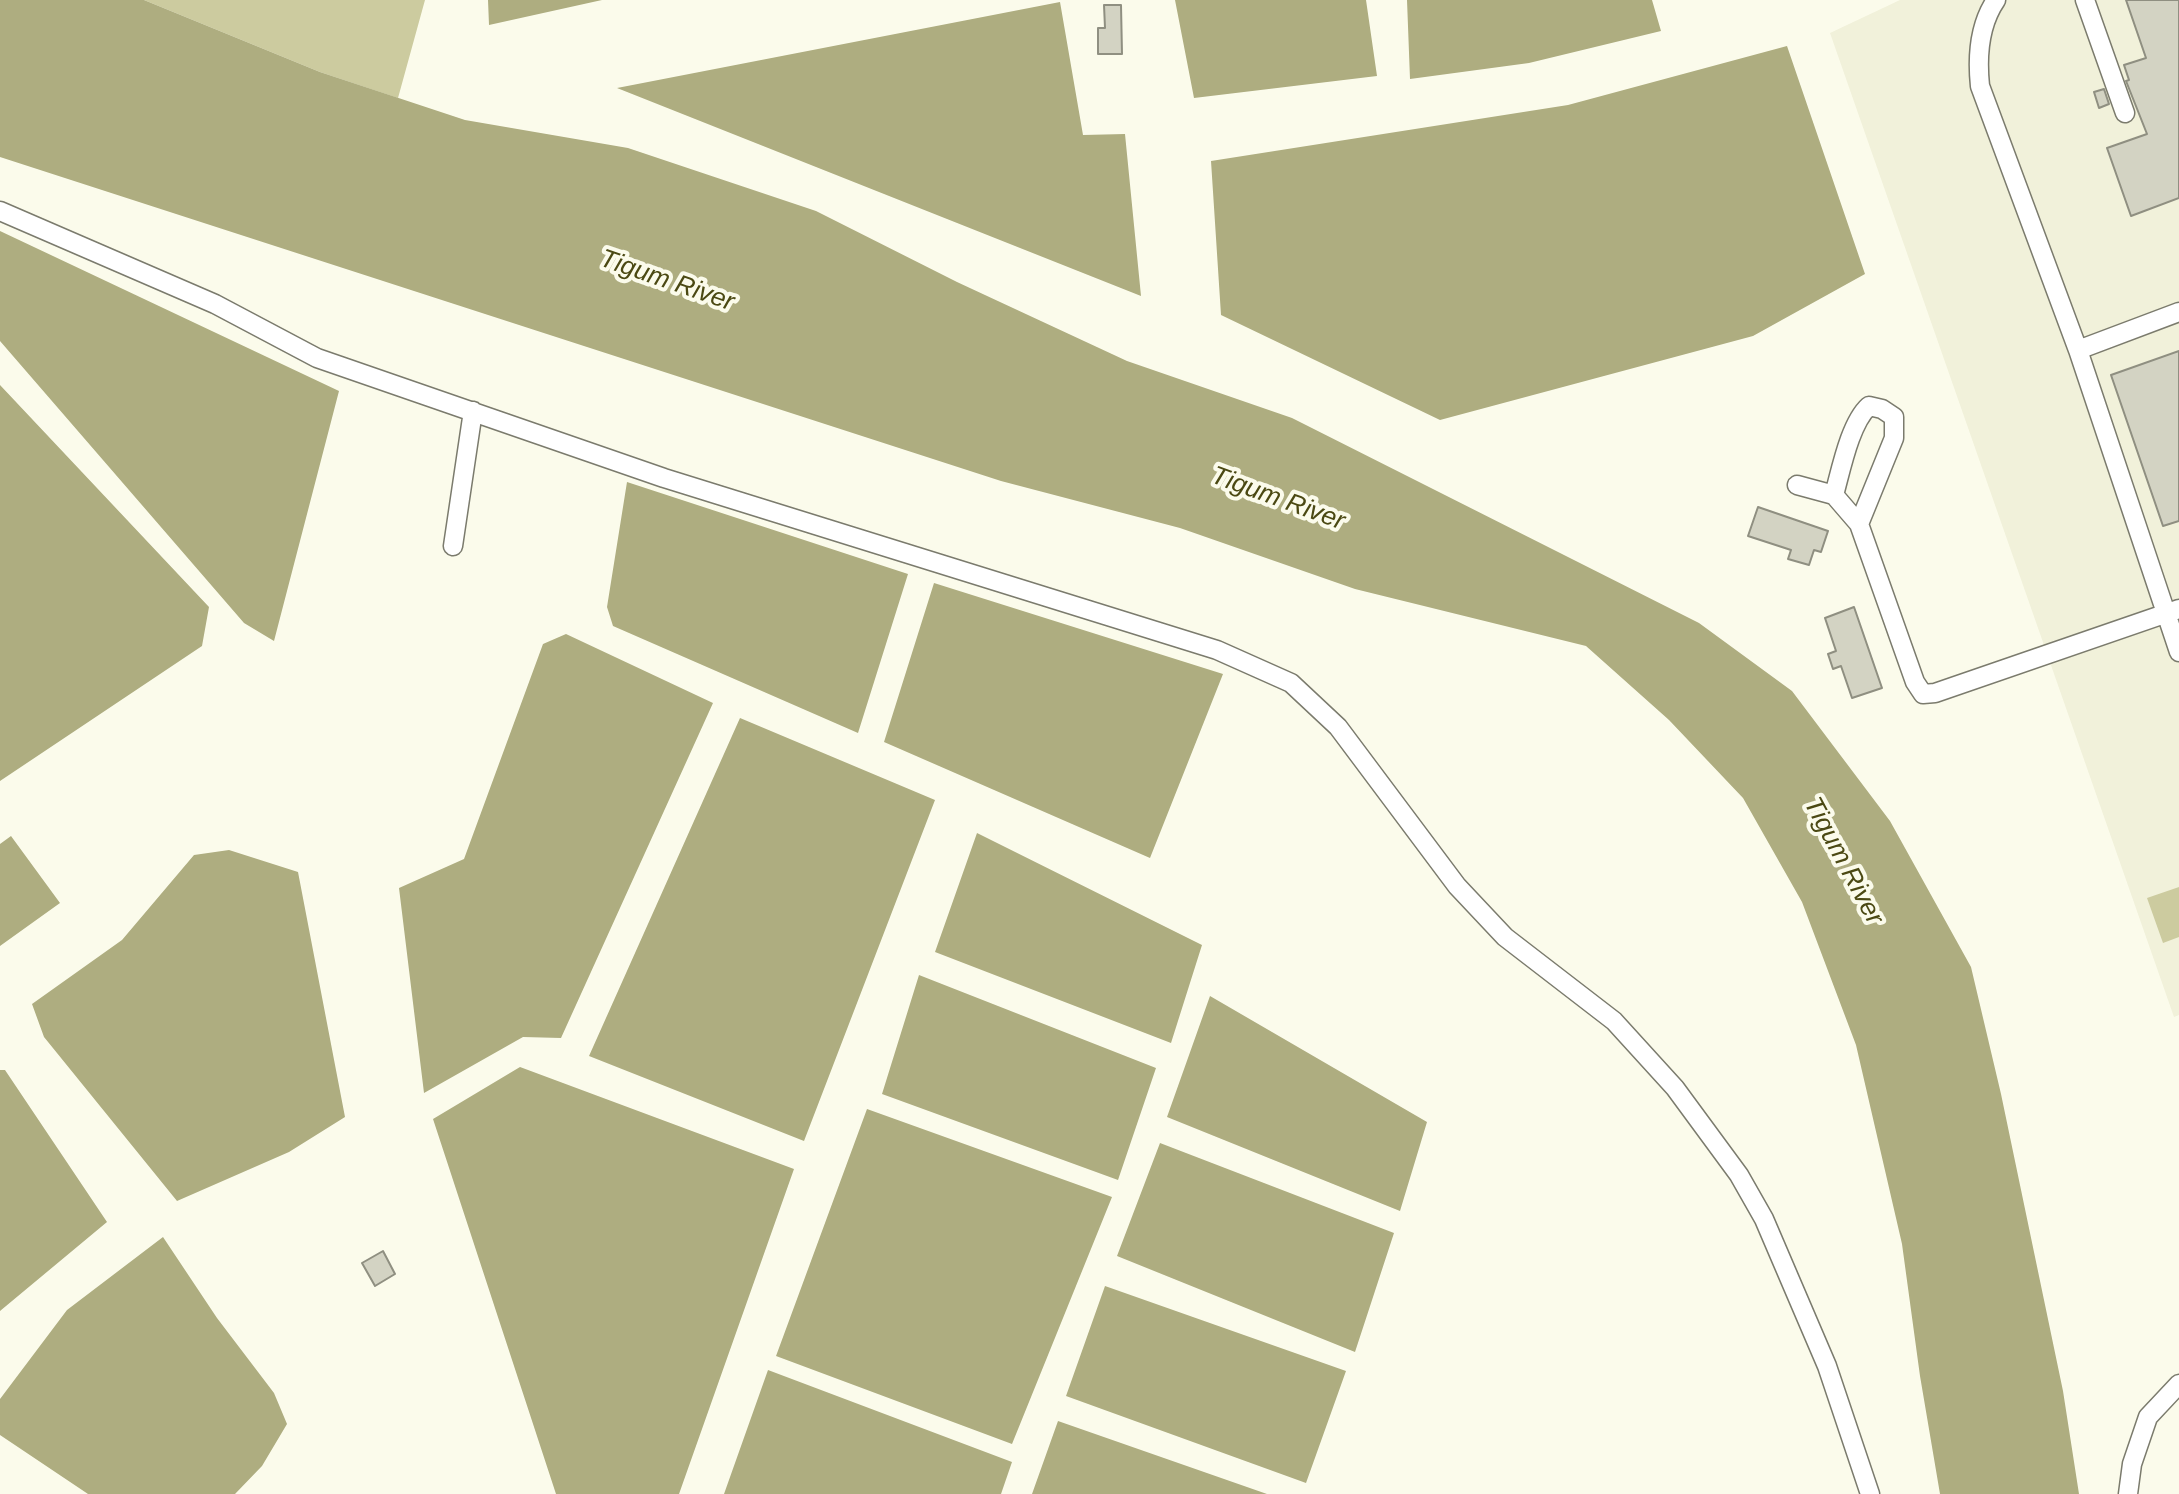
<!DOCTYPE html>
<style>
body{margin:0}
canvas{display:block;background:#fbfbeb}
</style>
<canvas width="2179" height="1494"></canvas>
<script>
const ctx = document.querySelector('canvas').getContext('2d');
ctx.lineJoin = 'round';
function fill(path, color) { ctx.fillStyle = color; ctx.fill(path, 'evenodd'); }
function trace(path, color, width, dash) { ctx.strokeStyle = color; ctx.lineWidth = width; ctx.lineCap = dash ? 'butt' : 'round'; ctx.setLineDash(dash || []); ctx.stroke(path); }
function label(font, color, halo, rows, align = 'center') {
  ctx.font = font + ' Helvetica,sans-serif'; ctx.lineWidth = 8; ctx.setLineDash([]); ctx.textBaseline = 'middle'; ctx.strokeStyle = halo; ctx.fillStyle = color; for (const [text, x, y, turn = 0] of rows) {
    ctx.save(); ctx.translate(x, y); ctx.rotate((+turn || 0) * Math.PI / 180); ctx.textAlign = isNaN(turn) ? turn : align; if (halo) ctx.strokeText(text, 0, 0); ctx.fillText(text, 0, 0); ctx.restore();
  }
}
fill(new Path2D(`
 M 1900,0 L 2179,0 L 2179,1015 L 2174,1017 L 1830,33 Z`), '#f1f1da');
fill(new Path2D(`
 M 144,0 L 425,0 L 398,98 L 320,72 Z
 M 2179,887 L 2179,937 L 2163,943 L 2147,898 Z`), '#cccb9f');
fill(new Path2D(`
 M 0,0 L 144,0 L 320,72 L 465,120 L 628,148 L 816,211 L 957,282 L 1127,361 L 1292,418 L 1699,623 L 1792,691 L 1890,821 L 1971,967 L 2001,1094 L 2063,1391 L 2079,1494 L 1940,1494 L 1920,1376 L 1902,1244 L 1856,1045 L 1802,902 L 1743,798 L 1669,720 L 1586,646 L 1355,589 L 1180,528 L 1001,481 L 0,157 Z
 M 488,0 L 602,0 L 489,25 Z
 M 1175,0 L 1366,0 L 1377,76 L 1194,98 Z
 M 1407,0 L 1652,0 L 1661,31 L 1529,63 L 1410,79 Z
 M 1060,2 L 1083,135 L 1125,134 L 1141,296 L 617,88 Z
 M 1787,46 L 1865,274 L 1753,336 L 1440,420 L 1221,315 L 1211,161 L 1568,105 Z
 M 0,231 L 339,391 L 274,641 L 244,623 L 0,341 Z
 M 0,385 L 209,607 L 202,646 L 0,781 Z
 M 627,482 L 908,574 L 858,733 L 613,626 L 607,607 Z
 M 934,583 L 1223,674 L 1150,858 L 884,742 Z
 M 566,634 L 713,703 L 561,1038 L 523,1037 L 424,1093 L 399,888 L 464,859 L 543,644 Z
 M 740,718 L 935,800 L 804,1141 L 589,1056 Z
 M 977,833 L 1202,945 L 1171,1043 L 935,952 Z
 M 11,836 L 60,903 L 0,946 L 0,844 Z
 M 229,850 L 298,872 L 345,1117 L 289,1152 L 177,1201 L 44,1037 L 32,1004 L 122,940 L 194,855 Z
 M 919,975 L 1156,1068 L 1118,1180 L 882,1094 Z
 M 1210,996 L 1427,1122 L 1400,1211 L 1167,1117 Z
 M 520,1067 L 794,1169 L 679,1494 L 556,1494 L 433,1119 Z
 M 0,1070 L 5,1070 L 107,1222 L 0,1311 Z
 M 867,1109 L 1112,1197 L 1012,1444 L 776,1356 Z
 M 1160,1143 L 1394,1233 L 1355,1352 L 1117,1256 Z
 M 163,1237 L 217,1318 L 274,1393 L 287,1424 L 262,1466 L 235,1494 L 88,1494 L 0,1435 L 0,1399 L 67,1310 Z
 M 1105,1286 L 1346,1371 L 1306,1483 L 1066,1396 Z
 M 768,1370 L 1012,1462 L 1001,1494 L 724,1494 Z
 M 1058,1421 L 1267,1494 L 1032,1494 Z`), '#aead80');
const building = new Path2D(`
 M 2126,0 L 2179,0 L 2179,198 L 2131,216 L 2107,148 L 2147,134 L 2126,81 L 2129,80 L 2124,65 L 2146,58 Z
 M 1104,5 L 1121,5 L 1122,54 L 1098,54 L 1098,28 L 1105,28 Z
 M 2104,89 L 2109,104 L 2099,108 L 2094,92 Z
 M 2179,351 L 2179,521 L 2163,526 L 2111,375 Z
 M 1758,507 L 1828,531 L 1821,552 L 1814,550 L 1809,565 L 1788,559 L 1791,550 L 1748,536 Z
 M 1854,607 L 1882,688 L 1852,698 L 1841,666 L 1833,669 L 1828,654 L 1836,651 L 1825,618 Z
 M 383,1251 L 395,1274 L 375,1286 L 362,1263 Z`);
fill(building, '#d3d3c3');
trace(building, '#8f8f81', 2);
const minor = new Path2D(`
 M 1996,0 C 1979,25 1977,57 1980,86 L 2078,350 L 2179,652
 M 2085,0 L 2125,113
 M 0,211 L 215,304 L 317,358 L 664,478 L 1217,650 L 1291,683 L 1338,727 L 1457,886 L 1505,937 L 1614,1021 L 1675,1088 L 1739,1175 L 1764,1219 L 1827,1366 L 1870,1494
 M 2078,350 L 2179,312
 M 1797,485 L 1834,495 L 1859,524 L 1915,682 L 1923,694 L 1935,693 L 2179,609
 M 1834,495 C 1841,470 1850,423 1869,406 L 1882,409 L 1894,417 L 1894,438 L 1859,524
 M 453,546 L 473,411
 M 2128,1494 L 2132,1464 L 2148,1417 L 2179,1384`);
trace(minor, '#7b7b6d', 21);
trace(minor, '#fff', 18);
label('italic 26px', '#4b4913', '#fbfbeb', [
 ["Tigum River",667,281,19],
 ["Tigum River",1278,499,20],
 ["Tigum River",1843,861,62]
]);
</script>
